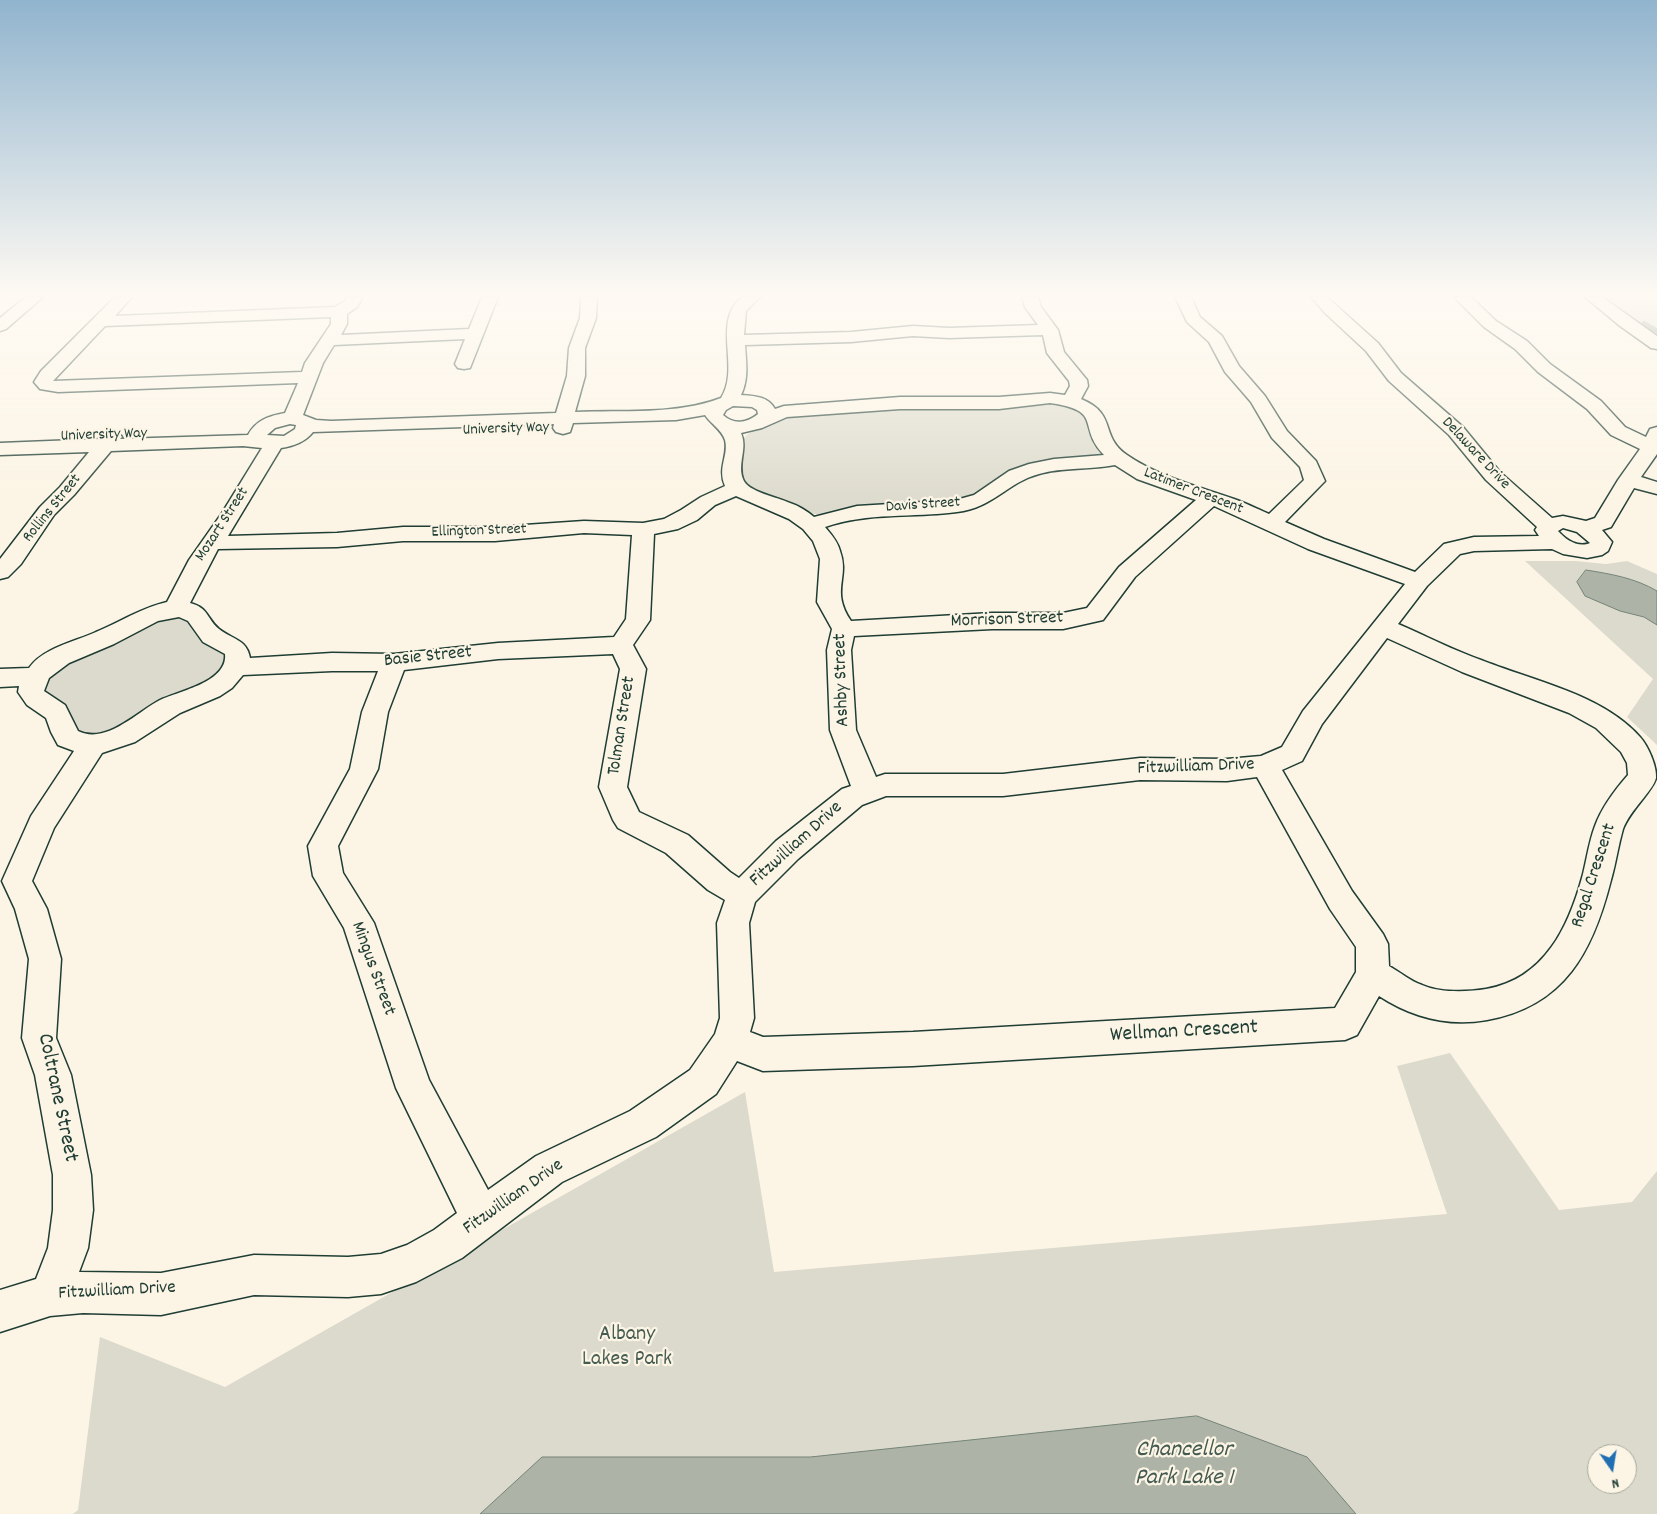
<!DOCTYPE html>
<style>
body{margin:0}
#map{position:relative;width:1657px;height:1514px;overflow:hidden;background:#fcf5e5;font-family:Dekko,sans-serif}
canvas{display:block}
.north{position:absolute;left:1587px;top:1444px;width:50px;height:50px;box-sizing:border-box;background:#fcf5e5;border:1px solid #a4ab9e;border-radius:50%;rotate:167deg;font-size:14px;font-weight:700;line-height:20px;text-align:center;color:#1f3d34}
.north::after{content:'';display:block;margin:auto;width:18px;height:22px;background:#1f6fb2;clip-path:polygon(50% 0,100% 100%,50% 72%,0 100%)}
</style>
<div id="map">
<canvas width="1657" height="1514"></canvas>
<div class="north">N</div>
</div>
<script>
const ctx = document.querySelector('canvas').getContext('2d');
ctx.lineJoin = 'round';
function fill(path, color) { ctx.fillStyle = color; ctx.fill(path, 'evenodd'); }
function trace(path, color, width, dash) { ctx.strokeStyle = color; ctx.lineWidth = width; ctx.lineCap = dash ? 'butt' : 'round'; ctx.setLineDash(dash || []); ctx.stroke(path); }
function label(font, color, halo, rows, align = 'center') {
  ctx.font = font + ' Dekko,sans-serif'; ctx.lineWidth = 4.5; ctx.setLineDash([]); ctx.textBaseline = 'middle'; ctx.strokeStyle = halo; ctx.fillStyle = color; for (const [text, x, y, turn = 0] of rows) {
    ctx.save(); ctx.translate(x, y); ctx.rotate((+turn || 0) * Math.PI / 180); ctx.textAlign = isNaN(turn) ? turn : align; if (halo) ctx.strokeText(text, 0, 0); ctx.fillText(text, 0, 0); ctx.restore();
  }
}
fill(new Path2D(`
 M 1598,297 L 1657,297 L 1657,340 L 1605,302 Z
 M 1049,401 L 1082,409 L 1102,451 L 1099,456 L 986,490 L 966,499 L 832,512 L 822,515 L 807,513 L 746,487 L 739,473 L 742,444 L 744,438 L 749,433 L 781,415 Z
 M 1525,561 L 1575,561 L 1606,564 L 1627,561 L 1657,574 L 1657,745 L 1627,717 L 1653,679 Z
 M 165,615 L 187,618 L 200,638 L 226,653 L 224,673 L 102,737 L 78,733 C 74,727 73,721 70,714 C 65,704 51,697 42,690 L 52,669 Z
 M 1450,1053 L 1559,1210 L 1632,1202 L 1657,1171 L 1657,1514 L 73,1514 L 78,1510 L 100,1337 L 225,1387 L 745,1092 L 774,1272 L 1447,1214 L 1397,1066 ZM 1597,1454 L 1627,1454 L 1627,1484 L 1597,1484 Z`), '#dcdacc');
const water = new Path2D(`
 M 1586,570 C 1611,574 1635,578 1657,591 L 1657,625 L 1644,617 L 1620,611 L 1585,596 L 1577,582 Z
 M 1197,1416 L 1307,1457 L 1356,1514 L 480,1514 L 542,1457 L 810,1457 Z`);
fill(water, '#aeb3a7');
trace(water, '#758479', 1);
trace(new Path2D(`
 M 1644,323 L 1657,331`), '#758479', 4.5);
const minor = new Path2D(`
 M 115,297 L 132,297 L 115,316 L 335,307 L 345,301 L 347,297 L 363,297 L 357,307 L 347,314 L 347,324 L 341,335 L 469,329 L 482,297 L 498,297 L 470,368 L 464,369 L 458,368 L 455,364 L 465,339 L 334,345 L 323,363 L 303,415 L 316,420 L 331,421 L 556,413 L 567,376 L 569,348 L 580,318 L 581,297 L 597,297 L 596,318 L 585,348 L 585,376 L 575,412 C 622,410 677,415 721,398 C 741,367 711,322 742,297 L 760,297 L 746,311 L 744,335 L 851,332 L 913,326 L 949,328 L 1038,325 L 1025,307 L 1022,297 L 1038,297 L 1041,307 L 1058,330 L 1064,352 L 1087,380 L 1088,386 L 1081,399 C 1118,414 1099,436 1127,455 C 1159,477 1197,486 1234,499 C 1246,503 1257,509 1269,514 L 1304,480 L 1300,467 L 1272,438 L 1251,402 L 1225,372 L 1209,342 L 1187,322 L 1175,297 L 1191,297 L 1200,317 L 1222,336 L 1239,366 L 1265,396 L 1287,431 L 1316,461 L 1325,481 L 1285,522 L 1324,539 L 1415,572 L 1444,544 L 1474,537 L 1539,536 L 1535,530 L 1537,527 L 1486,480 L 1449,435 L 1389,381 L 1366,351 L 1325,313 L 1311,297 L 1327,297 L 1378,343 L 1401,373 L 1463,427 L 1500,472 L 1552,518 L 1563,516 L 1586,521 L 1595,518 L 1618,480 L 1640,449 L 1611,435 L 1587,409 L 1538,372 L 1515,349 L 1484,327 L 1454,297 L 1471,297 L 1496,321 L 1527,341 L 1550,364 L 1601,401 L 1625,427 L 1646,437 L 1650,429 L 1657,427 L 1657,454 L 1641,477 L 1657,482 L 1657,494 L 1634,488 L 1611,527 L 1602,530 L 1612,542 L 1608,551 L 1602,555 L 1587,558 L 1563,554 L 1552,549 L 1474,551 L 1460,554 L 1427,586 L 1398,624 C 1426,636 1453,650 1481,660 C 1533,681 1602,694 1640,737 C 1648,746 1657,766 1656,778 C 1653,791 1630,810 1623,829 C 1618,846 1616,863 1611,880 C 1593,951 1565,1006 1487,1020 C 1448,1027 1411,1017 1379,996 L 1357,1035 L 1345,1040 L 913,1066 L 763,1071 L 737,1061 L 716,1094 L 656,1137 L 562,1182 L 462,1258 L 416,1282 L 381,1294 L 348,1297 L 254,1295 L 161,1315 L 83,1313 L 50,1316 L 0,1332 L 0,1290 L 36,1279 L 48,1248 L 53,1210 L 53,1175 L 35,1075 L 22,1038 L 29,959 L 15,909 L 2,881 L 31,816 L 74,751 L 58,745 L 51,732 L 46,718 L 27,705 L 18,692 L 19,686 L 0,687 L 0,669 L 29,668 C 43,648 74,642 96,632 C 120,622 141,608 167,602 L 189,560 L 222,513 L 262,448 L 243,446 L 111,451 L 74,495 L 54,515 L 21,564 L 8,577 L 0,579 L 0,559 L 40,507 L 60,487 L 89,452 L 0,455 L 0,443 L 100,439 C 106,432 110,431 119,433 L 122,437 L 120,439 L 248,435 C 256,420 269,416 285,413 L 298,383 L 58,392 L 40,389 L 34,382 L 41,371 ZM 331,317 L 331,324 L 305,363 L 302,372 L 53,381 L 105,326 ZM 1043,335 L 1047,353 L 1069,381 L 1070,386 L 1065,395 L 1050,393 L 999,397 L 900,397 L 784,406 L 775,409 C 768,396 754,396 741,395 C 749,379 746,362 745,345 L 851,342 L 913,336 L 949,338 ZM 1050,403 C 1105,411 1076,426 1104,455 L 1054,459 L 1029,464 L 1009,471 L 974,495 L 956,500 L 857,506 L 814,517 C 807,511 799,506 790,503 C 778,497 747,492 743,479 C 737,463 748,449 741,433 L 762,428 L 787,417 L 900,409 L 999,409 ZM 733,406 L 752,407 L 757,410 L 758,414 C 747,423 734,425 723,415 L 726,410 ZM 705,415 C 710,423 722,430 725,440 C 729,456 717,467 725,486 L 701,497 L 681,510 L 664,519 L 643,523 L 584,521 L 495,527 L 403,527 L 337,533 L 228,536 L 281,448 C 294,446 305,442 313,432 L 554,424 L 553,428 L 556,432 L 563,434 L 570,432 L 573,423 L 676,420 ZM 290,424 L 296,425 L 295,429 L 284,436 L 267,435 L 275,428 ZM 1115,465 L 1137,479 L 1196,500 L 1119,567 L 1087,608 L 1063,613 L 992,613 L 851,621 C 830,590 850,578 840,551 C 838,542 831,534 825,527 C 868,512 913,518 957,512 C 993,508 1008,482 1039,474 C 1063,467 1090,470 1115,465 ZM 736,496 L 789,519 L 803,529 L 813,541 L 820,559 L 817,602 L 832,629 L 827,650 L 830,730 L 851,786 L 842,789 L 776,841 L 739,878 L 730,872 L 688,835 L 639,812 L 627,787 L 646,669 L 633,645 L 650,620 L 654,534 L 678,529 L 697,520 L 715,505 ZM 1214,506 L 1308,549 L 1405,584 L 1303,711 L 1282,747 L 1261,756 L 1227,759 L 1140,758 L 1003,774 L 885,774 L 876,777 L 856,730 L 851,650 L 854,636 L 992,629 L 1063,629 L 1103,620 L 1135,577 ZM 1563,528 L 1577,532 L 1590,543 C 1578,548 1566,540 1558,531 ZM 584,533 L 632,535 L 626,619 L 614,637 L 498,643 L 394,654 L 332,653 L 250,658 C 247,639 231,639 219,629 C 206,618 209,608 190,603 L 218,549 L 337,547 L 403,541 L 495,541 ZM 179,617 L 188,621 L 203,642 L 225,654 C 228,682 179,691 160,700 C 137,712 106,745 78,731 L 65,705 L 44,691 L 49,678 L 69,663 L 114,644 L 158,621 ZM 1387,638 L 1462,672 L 1569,713 L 1596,728 L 1621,752 L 1627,763 L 1628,775 C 1614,791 1602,807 1595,826 C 1589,842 1587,858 1583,874 C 1569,926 1545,979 1486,989 C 1467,992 1440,993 1422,985 C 1410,981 1400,972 1389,966 L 1388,944 L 1383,934 L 1352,891 L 1282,770 L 1302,761 L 1322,724 ZM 613,654 L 620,669 L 599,787 L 613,820 L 618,828 L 666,853 L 708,890 L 725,900 L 717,923 L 720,1018 L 715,1034 L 690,1070 L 630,1111 L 536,1156 L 488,1190 L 429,1080 L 374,923 L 343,873 L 338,846 L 378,769 L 388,712 L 404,670 L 498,659 ZM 332,671 L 378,671 L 362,712 L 350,769 L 308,846 L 313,876 L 344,928 L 396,1088 L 457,1213 L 434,1230 L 407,1245 L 381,1254 L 348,1257 L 254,1255 L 161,1273 L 79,1272 L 88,1248 L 93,1210 L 91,1175 L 71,1075 L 56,1038 L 61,959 L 47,909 L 32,881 L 54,828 L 102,753 L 135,742 L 180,713 L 220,696 L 232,688 L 243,675 ZM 1257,777 L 1330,909 L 1356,947 L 1356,972 L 1335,1008 L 913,1032 L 763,1037 L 750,1032 L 754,1018 L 749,923 L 755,902 L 798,859 L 862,805 L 886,796 L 1003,796 L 1140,780 L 1227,781 Z
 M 1585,297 L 1602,297 L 1657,336 L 1657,349 L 1651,348 L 1620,326 Z`);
const major = new Path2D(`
 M 26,297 L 43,297 L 6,329 L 0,331 L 0,318 Z`);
trace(minor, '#1f3d34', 3);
trace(major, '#1f3d34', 3);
fill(minor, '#fcf5e5');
fill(major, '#fcf5e5');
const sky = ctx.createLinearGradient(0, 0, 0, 509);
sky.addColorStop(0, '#91b4ce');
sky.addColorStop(0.58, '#fefaf3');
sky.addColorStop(1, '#fefaf300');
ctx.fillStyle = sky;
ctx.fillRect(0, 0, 1657, 509);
label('16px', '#1f3d34', '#fcf5e5', [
 ["University Way",506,430,-2],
 ["University Way",104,436,-2],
 ["Delaware Drive",1475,454,47],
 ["Latimer Crescent",1193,492,21],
 ["Davis Street",923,506,-4],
 ["Rollins Street",53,509,-51],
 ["Mozart Street",223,525,-57],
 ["Ellington Street",479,532,-2]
]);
label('19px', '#1f3d34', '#fcf5e5', [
 ["Morrison Street",1007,621,-2],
 ["Basie Street",428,658,-6],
 ["Ashby Street",843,680,-92],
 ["Tolman Street",623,726,-81],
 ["Fitzwilliam Drive",1196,768,-2],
 ["Fitzwilliam Drive",797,845,-42],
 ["Regal Crescent",1595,876,-72],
 ["Mingus Street",372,969,70],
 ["Fitzwilliam Drive",514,1198,-35],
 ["Fitzwilliam Drive",117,1292,-3]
]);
label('22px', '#1f3d34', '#fcf5e5', [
 ["Wellman Crescent",1184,1033,-3],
 ["Coltrane Street",56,1098,78]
]);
label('22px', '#455c52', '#fcf5e5', [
 ["Albany",627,1336],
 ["Lakes Park",627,1361]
]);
label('italic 24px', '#435a51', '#fcf5e5', [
 ["Chancellor",1184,1452],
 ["Park Lake 1",1184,1480]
]);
</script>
